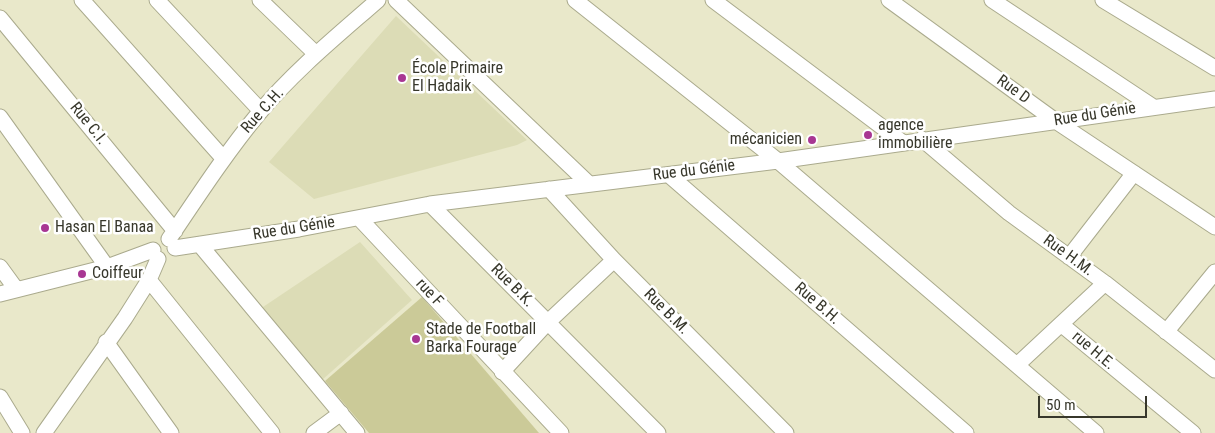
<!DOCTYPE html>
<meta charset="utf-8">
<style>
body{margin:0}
#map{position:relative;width:1215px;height:433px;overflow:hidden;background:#e9e8ca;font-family:"Roboto Condensed",sans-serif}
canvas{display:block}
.scale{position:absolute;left:1038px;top:396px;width:109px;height:22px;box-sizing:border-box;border:2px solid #37372b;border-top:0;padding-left:6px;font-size:15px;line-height:18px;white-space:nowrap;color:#37372b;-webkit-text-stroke:4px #fff;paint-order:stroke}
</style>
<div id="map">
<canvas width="1215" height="433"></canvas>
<div class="scale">50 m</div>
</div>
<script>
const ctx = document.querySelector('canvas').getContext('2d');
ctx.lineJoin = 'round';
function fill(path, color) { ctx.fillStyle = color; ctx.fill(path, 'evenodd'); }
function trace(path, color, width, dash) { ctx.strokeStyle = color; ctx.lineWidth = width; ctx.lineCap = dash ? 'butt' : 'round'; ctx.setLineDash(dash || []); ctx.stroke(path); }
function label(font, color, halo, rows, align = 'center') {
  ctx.font = font + ' "Roboto Condensed",sans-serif'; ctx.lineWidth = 5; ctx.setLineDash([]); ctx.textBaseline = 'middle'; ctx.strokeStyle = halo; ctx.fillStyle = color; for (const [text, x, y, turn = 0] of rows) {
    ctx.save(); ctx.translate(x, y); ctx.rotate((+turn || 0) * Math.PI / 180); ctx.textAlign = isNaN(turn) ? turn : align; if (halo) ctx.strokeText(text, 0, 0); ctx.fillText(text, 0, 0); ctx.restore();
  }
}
fill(new Path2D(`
 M 396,16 L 527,140 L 517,145 L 314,199 L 269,162 Z
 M 360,242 L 412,300 L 322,380 L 260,309 Z`), '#dcdcb6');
fill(new Path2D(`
 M 422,297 L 539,433 L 369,433 L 325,381 Z`), '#cbca98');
const minor = new Path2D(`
 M 82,0 L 223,158
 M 157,0 L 261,111
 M 260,0 L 316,54
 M 396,0 L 588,183
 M 575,0 L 778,161 L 1096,433
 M 713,0 L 902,142
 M 889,0 L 1057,122 L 1215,227
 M 992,0 L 1152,106
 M 1103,0 L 1215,68
 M 0,18 L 175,231
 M 0,117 L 107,267
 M 922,139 L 1009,213 L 1105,283 L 1215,370
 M 669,175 L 966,433
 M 549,189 L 614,260 L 786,433
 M 430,204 L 658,433
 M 359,218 L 561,433
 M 169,239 C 198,196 226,153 259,113 C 294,71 337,36 378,0
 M 200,245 L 357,433
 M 175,248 L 299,229 L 430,204 L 778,161 L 1215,99
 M 1069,257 L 1134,173
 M 0,267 L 16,289
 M 149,280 L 272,433
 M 0,294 L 107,267 L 153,250
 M 1062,325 L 1193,433
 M 1166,332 L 1215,272
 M 106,342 L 171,433
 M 1017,365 L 1105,283
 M 502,372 L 548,322 L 614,260
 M 0,397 L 22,433
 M 44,433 L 125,318 L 149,280 L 158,259
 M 314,433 L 341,413`);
trace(minor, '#aaaa8d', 17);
trace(minor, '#fff', 15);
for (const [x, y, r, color] of [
 [402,78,5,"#a83793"],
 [868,135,5,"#a83793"],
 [812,140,5,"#a83793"],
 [45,228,5,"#a83793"],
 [82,274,5,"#a83793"],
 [416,339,5,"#a83793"]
]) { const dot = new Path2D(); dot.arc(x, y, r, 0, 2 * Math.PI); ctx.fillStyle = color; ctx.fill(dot); trace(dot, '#fff', 2); }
label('16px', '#37372b', '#fff', [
 ["École Primaire",412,69],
 ["El Hadaik",412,87],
 ["agence",878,126],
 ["immobilière",878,144],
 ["mécanicien",802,140,"right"],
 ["Hasan El Banaa",55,228],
 ["Coiffeur",92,274],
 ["Stade de Football",426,330],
 ["Barka Fourage",426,348]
], 'left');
label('16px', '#37372b', '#fff', [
 ["Rue D",1013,90,36],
 ["Rue C.H.",263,111,-48],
 ["Rue du Génie",1095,115,-9],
 ["Rue C.I.",88,124,51],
 ["Rue du Génie",694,171,-7],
 ["Rue du Génie",294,229,-9],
 ["Rue H.M.",1068,256,36],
 ["Rue B.K.",512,286,45],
 ["rue F",429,293,47],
 ["Rue B.H.",817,304,41],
 ["Rue B.M.",666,312,45],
 ["rue H.E.",1093,351,40]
]);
</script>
